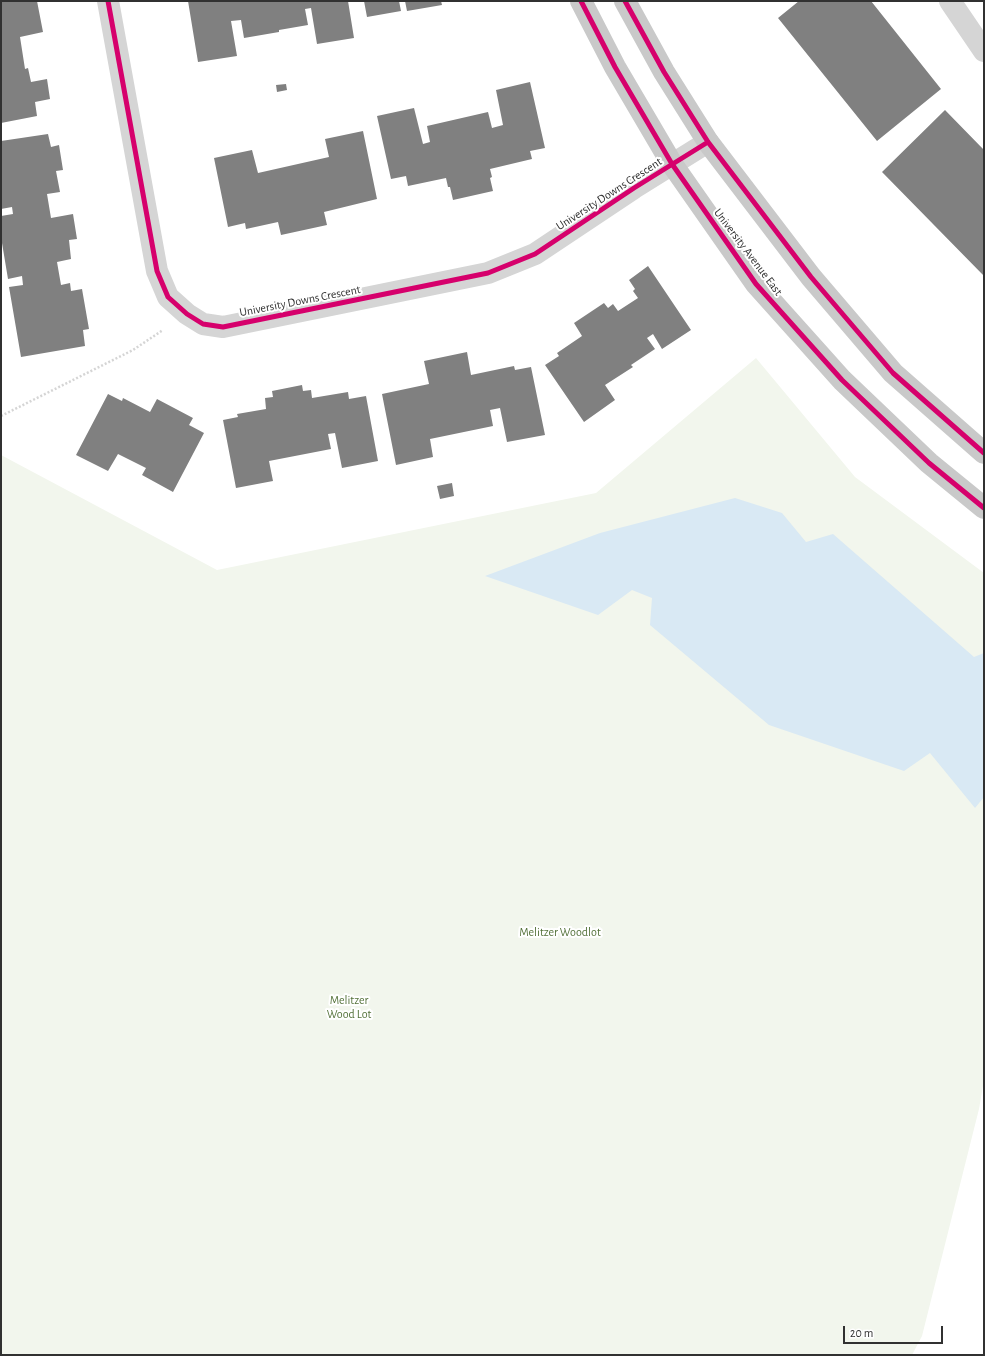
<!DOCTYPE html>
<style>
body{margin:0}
#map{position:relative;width:985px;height:1356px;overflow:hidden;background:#fff;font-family:"Alegreya Sans",sans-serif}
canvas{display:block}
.frame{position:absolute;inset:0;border:2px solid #313131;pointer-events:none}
.scale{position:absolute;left:843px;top:1326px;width:100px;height:18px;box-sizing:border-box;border:2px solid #313131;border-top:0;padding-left:5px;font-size:12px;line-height:14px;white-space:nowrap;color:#313131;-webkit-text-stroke:3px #fff;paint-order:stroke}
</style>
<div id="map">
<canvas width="985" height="1356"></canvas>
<div class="frame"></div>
<div class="scale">20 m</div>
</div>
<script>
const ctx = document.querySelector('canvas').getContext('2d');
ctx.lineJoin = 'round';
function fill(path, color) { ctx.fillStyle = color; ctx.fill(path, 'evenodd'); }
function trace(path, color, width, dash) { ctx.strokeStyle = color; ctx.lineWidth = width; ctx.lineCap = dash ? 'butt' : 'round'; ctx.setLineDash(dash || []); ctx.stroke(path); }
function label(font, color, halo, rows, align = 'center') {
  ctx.font = font + ' "Alegreya Sans",sans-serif'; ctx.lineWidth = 4; ctx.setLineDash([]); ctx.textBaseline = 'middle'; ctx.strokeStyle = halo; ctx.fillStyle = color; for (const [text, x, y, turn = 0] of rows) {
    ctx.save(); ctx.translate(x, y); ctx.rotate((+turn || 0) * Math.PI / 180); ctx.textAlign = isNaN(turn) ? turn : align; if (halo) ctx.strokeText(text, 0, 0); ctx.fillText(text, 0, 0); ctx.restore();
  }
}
fill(new Path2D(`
 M 756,358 L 855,477 L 984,573 L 984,1080 L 979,1109 L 922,1336 L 912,1355 L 1,1355 L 1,455 L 217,570 L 596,493 Z`), '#f2f6ed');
fill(new Path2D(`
 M 735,498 L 782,513 L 806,542 L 833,534 L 974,657 L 984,653 L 984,797 L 975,808 L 930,753 L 904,771 L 769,725 L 650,625 L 652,598 L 632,590 L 598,615 L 485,576 L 600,533 Z`), '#d9e9f4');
fill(new Path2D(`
 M 1,1 L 37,1 L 43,32 L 20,37 L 25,69 L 28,68 L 31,82 L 47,79 L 50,99 L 35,102 L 37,116 L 1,123 Z
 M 188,1 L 348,1 L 354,38 L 317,44 L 311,8 L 305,9 L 308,25 L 279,30 L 279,32 L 244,38 L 241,20 L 231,21 L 237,56 L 198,62 Z
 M 364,1 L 399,1 L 401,11 L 367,17 Z
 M 405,1 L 441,1 L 442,5 L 407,11 Z
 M 799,1 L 871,1 L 941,89 L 877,141 L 778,18 Z
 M 530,82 L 545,148 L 530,151 L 532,159 L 490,169 L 492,177 L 490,178 L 493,191 L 453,200 L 450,187 L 448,187 L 446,178 L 408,186 L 406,176 L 391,179 L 377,116 L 414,108 L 423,144 L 430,142 L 427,126 L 488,112 L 492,128 L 503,125 L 496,90 Z
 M 286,84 L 287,90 L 277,92 L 276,85 Z
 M 945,110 L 984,150 L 984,276 L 882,172 Z
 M 363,131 L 377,199 L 324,212 L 327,225 L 281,235 L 278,222 L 246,229 L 245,223 L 228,227 L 214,158 L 252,150 L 258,173 L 329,157 L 325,139 Z
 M 48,134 L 51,147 L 59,145 L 63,170 L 56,171 L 60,192 L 47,194 L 51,218 L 73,214 L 77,239 L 69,240 L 71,259 L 57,262 L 61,285 L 70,283 L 71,291 L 82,289 L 89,329 L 83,330 L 85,346 L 21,357 L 9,287 L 23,285 L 22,276 L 8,279 L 1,237 L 1,216 L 13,214 L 12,207 L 1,209 L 1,141 Z
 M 648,266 L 691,330 L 662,349 L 653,334 L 647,338 L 655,349 L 631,365 L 633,367 L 605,385 L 615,400 L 584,422 L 545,365 L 559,356 L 557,353 L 582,336 L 574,323 L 604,303 L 608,308 L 613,304 L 618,311 L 638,298 L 633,291 L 635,289 L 629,280 Z
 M 467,352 L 471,375 L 514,366 L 515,370 L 531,367 L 545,435 L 507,442 L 500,408 L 490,410 L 493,426 L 430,439 L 433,457 L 396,465 L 382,394 L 429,384 L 424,361 Z
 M 302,385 L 303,391 L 311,390 L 312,398 L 348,392 L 349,399 L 366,396 L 378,461 L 342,468 L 335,433 L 328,434 L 331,449 L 269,461 L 273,481 L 236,488 L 223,420 L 238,417 L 237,414 L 266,409 L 265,398 L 273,397 L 272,391 Z
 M 108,394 L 122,401 L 123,398 L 150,412 L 157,399 L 193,418 L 189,425 L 204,433 L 173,492 L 142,475 L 146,468 L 118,454 L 108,471 L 76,455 Z
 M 452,483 L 454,496 L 440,499 L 437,486 Z`), '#808080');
trace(new Path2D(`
 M 1,416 L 133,350 L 163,330`), '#d5d5d5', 2.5, [2, 2]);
trace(new Path2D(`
 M 108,1 L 157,271 L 168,297 L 187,314 L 203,324 L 223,327 L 488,273 L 535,254 L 634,188 L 708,142
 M 950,1 L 984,51`), '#d5d5d5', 22);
trace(new Path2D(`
 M 581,1 L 615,67 L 672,164 L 756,284 L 842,380 L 929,463 L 984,508
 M 625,1 L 664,72 L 708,142 L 811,277 L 893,373 L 984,453`), '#c9c9c9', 22);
trace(new Path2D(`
 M 108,1 L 157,271 L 168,297 L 187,314 L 203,324 L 223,327 L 488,273 L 535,254 L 634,188 L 708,142
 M 581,1 L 615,67 L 672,164 L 756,284 L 842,380 L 929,463 L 984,508
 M 625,1 L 664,72 L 708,142 L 811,277 L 893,373 L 984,453`), '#d6006c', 5);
label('12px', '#313131', '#fff', [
 ["University Downs Crescent",609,194,-33],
 ["University Avenue East",748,252,53],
 ["University Downs Crescent",300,301,-11]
]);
label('12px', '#537139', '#fff', [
 ["Melitzer Woodlot",560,932],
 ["Melitzer",349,1000],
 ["Wood Lot",349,1014]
]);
</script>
